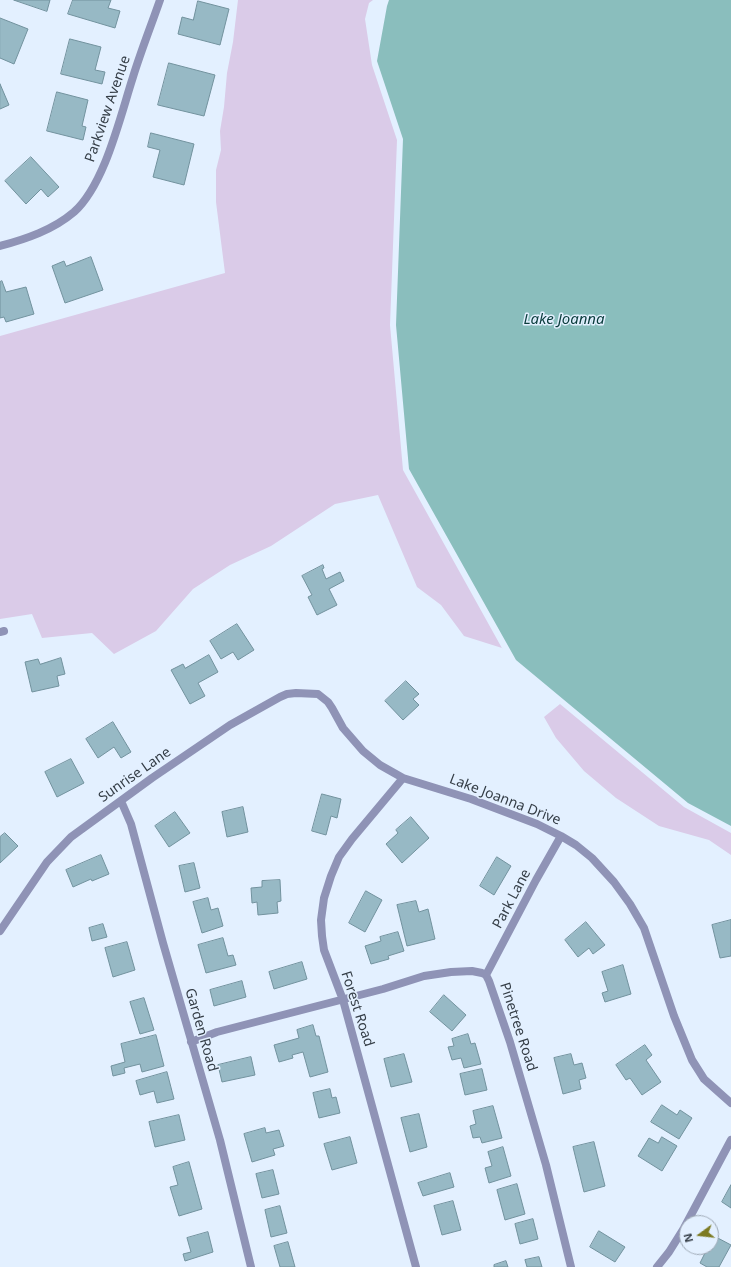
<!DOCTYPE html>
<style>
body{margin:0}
#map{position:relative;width:731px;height:1267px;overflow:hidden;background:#e3f0ff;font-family:"Noto Sans",sans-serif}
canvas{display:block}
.north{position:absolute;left:679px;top:1215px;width:40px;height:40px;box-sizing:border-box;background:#e3f0ff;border:1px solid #9da8b5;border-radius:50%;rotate:255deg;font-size:11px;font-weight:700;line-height:16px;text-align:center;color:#343d46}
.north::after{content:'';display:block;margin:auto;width:14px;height:18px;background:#7c7a21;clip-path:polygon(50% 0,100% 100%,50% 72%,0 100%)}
</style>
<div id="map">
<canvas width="731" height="1267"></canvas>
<div class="north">N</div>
</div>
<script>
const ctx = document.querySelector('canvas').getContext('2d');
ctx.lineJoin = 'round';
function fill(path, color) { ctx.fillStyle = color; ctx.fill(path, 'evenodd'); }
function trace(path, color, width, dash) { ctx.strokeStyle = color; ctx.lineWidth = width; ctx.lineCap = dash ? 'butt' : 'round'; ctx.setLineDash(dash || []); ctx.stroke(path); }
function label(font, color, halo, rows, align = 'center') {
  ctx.font = font + ' "Noto Sans",sans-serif'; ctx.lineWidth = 3; ctx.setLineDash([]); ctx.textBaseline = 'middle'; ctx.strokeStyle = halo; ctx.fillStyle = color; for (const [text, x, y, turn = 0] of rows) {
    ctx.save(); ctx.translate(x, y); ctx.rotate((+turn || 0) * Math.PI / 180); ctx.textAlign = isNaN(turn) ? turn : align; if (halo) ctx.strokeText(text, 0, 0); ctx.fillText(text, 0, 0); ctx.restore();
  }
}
fill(new Path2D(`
 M 238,0 L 373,0 L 369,3 L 365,19 L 372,65 L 397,140 L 390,325 L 403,470 L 503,650 L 502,648 L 464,636 L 441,605 L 417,587 L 378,495 L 335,504 L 271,546 L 230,565 L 193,589 L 156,631 L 114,654 L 92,633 L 42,638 L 32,614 L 0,619 L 0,336 L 225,273 L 216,202 L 216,170 L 221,150 L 220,131 L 224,107 L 227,73 L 233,42 Z
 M 560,704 L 684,807 L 731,833 L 731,855 L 709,840 L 659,826 L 616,798 L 584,771 L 556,738 L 544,717 Z`), '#dacbe8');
fill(new Path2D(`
 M 389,0 L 731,0 L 731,826 L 688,803 L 516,660 L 409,469 L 396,325 L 403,139 L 377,61 L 387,6 Z`), '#8abebd');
const building = new Path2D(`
 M 14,0 L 50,0 L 47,11 Z
 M 73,0 L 111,0 L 108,8 L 120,11 L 115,28 L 68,14 Z
 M 198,1 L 229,9 L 220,45 L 178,34 L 182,17 L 193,20 Z
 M 0,18 L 28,29 L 14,64 L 0,58 Z
 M 70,39 L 101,47 L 95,70 L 105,72 L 102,84 L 61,74 Z
 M 169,63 L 215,75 L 204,116 L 158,105 Z
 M 0,84 L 9,105 L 0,109 Z
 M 57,92 L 88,100 L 82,126 L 86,127 L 83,140 L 47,131 Z
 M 151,133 L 194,144 L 184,185 L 153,177 L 160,150 L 148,147 Z
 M 31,157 L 59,187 L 48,197 L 41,189 L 26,204 L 5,181 Z
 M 91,257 L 103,290 L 65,303 L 52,266 L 64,261 L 66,266 Z
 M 2,281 L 6,292 L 26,287 L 34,314 L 6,322 L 4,317 L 0,318 L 0,282 Z
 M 323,565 L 324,568 L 322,569 L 326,579 L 340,572 L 344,581 L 329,589 L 337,605 L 317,615 L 308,597 L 312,595 L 302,576 Z
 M 237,624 L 254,650 L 238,660 L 233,652 L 221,659 L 210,641 Z
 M 209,655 L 218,672 L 198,683 L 205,696 L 190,704 L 171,670 L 183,664 L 185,668 Z
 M 61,658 L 65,674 L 57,676 L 59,686 L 32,692 L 25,662 L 38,659 L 40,664 Z
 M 406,681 L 419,694 L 413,699 L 419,705 L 403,720 L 385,701 Z
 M 113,722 L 131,752 L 121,758 L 114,747 L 98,758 L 86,739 Z
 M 71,759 L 84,783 L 57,797 L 45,772 Z
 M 322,794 L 341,799 L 337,818 L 331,816 L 326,835 L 312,831 Z
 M 243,807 L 248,832 L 227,837 L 222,812 Z
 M 175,812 L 190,833 L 169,847 L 155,826 Z
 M 411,817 L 429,838 L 402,863 L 386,844 L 398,833 L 396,830 Z
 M 5,833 L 18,846 L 0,863 L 0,837 Z
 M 101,855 L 109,874 L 92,881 L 91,879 L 73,887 L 66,870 Z
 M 497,857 L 511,866 L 494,895 L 480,886 Z
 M 194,863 L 200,888 L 185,892 L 179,866 Z
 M 280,880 L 281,901 L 277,902 L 278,913 L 258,915 L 257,902 L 252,903 L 251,888 L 262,887 L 262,881 Z
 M 366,891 L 382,900 L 365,932 L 349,923 Z
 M 208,898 L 211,910 L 218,908 L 223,926 L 202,933 L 193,902 Z
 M 416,901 L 419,912 L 428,909 L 435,939 L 407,946 L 397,905 Z
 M 731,920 L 731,956 L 720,958 L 712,925 Z
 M 586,922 L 605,945 L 593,954 L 589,948 L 578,957 L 565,940 Z
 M 103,924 L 107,937 L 92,941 L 89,928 Z
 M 398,932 L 404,951 L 388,956 L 389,959 L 371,964 L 365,946 L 381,941 L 380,937 Z
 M 223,938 L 228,956 L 233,955 L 236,965 L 206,973 L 198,945 Z
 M 127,942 L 135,970 L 113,977 L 105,948 Z
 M 302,962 L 307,979 L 274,989 L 269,972 Z
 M 623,965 L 631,994 L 605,1002 L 602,993 L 608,991 L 602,972 Z
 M 242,981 L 246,997 L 214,1006 L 210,990 Z
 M 444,995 L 466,1015 L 452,1031 L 430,1012 Z
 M 144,998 L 154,1030 L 140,1034 L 130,1002 Z
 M 313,1025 L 316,1036 L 319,1036 L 328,1072 L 310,1077 L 303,1052 L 292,1055 L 293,1058 L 279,1062 L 274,1045 L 299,1038 L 297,1030 Z
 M 468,1034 L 471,1044 L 475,1043 L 481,1064 L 464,1068 L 461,1058 L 452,1060 L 448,1047 L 454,1046 L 452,1039 Z
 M 156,1035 L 164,1066 L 142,1072 L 140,1064 L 124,1068 L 125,1073 L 113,1076 L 111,1066 L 125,1062 L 121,1044 Z
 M 645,1045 L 652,1055 L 646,1060 L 661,1082 L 642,1095 L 630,1078 L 626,1080 L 616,1065 Z
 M 404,1054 L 412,1082 L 391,1087 L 384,1059 Z
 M 571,1054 L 574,1065 L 582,1063 L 586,1078 L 579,1080 L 581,1089 L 563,1094 L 554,1058 Z
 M 251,1057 L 255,1075 L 222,1082 L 218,1065 Z
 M 482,1069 L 487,1090 L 465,1095 L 460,1074 Z
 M 167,1072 L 174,1099 L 157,1103 L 154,1091 L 140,1095 L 136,1081 Z
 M 330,1089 L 332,1098 L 336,1097 L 340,1113 L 319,1118 L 313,1093 Z
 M 662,1105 L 677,1115 L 680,1110 L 692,1118 L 679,1139 L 651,1122 Z
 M 493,1106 L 502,1138 L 482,1143 L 480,1137 L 473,1138 L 470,1126 L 476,1124 L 473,1111 Z
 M 419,1114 L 427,1147 L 410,1152 L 401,1118 Z
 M 179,1115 L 185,1140 L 155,1147 L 149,1122 Z
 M 265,1128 L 266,1133 L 279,1130 L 284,1146 L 273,1149 L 275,1155 L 252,1162 L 244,1134 Z
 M 350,1137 L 357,1163 L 332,1170 L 324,1144 Z
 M 662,1137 L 677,1146 L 662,1171 L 638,1156 L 649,1138 L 658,1143 Z
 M 594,1142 L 605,1186 L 584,1192 L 573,1147 Z
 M 503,1147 L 511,1176 L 489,1183 L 485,1168 L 492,1166 L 488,1152 Z
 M 189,1162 L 202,1209 L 179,1216 L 170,1187 L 178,1185 L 173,1167 Z
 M 273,1170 L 279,1194 L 262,1198 L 256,1174 Z
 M 450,1173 L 454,1187 L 423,1196 L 418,1183 Z
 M 517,1184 L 525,1214 L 505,1220 L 497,1190 Z
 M 731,1185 L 731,1208 L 722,1202 Z
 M 453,1201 L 461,1230 L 442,1235 L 434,1206 Z
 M 280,1206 L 287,1233 L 271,1237 L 265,1210 Z
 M 533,1219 L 538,1239 L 520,1244 L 515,1224 Z
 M 599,1231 L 625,1247 L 615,1262 L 590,1247 Z
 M 208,1232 L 213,1252 L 185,1261 L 183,1254 L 191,1252 L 187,1238 Z
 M 714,1236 L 731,1245 L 719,1267 L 707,1267 L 700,1263 L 708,1247 L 711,1247 L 711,1241 Z
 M 288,1242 L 295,1267 L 280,1267 L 274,1246 Z
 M 539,1257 L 542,1267 L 527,1267 L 525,1260 Z
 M 506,1261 L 508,1267 L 494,1267 L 494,1265 Z`);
fill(building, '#97b9c5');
trace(building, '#72929e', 1);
trace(new Path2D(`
 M 0,246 C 26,239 53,230 74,212 C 105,184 120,117 133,77 C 141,51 151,26 160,0
 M 0,632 L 4,631
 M 403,778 L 352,839 L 339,857 L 331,876 L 324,898 L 321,920 L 322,936 L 324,950 L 343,1000 L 416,1267
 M 121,801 L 131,824 L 163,943 L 220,1140 L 251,1267
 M 0,931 L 47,862 L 71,837 L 152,778 L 230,725 L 280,697 L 287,694 L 296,693 L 318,694 L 328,702 L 332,708 L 343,728 L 363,751 L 380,765 L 403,778 L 471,799 L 537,824 L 561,836 L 576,845 L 592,858 L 614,882 L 630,904 L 644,928 L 674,1016 L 692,1060 L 704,1079 L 731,1103
 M 486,975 L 536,880 L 561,836
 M 191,1042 L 217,1032 L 383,989 L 424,976 L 451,972 L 472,971 L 482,973 L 486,975 L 489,981 L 510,1042 L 546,1165 L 571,1267
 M 657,1267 L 669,1252 L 684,1228 L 731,1140`), '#8f93b6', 8);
label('14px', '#343d46', '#e3f0ff', [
 ["Parkview Avenue",108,109,-71],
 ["Sunrise Lane",135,775,-35],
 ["Lake Joanna Drive",505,800,21],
 ["Park Lane",512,899,-62],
 ["Forest Road",357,1009,72],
 ["Pinetree Road",518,1027,72],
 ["Garden Road",201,1030,74]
]);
label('italic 15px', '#0a3c3c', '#e3f0ff', [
 ["Lake Joanna",564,320]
]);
</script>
